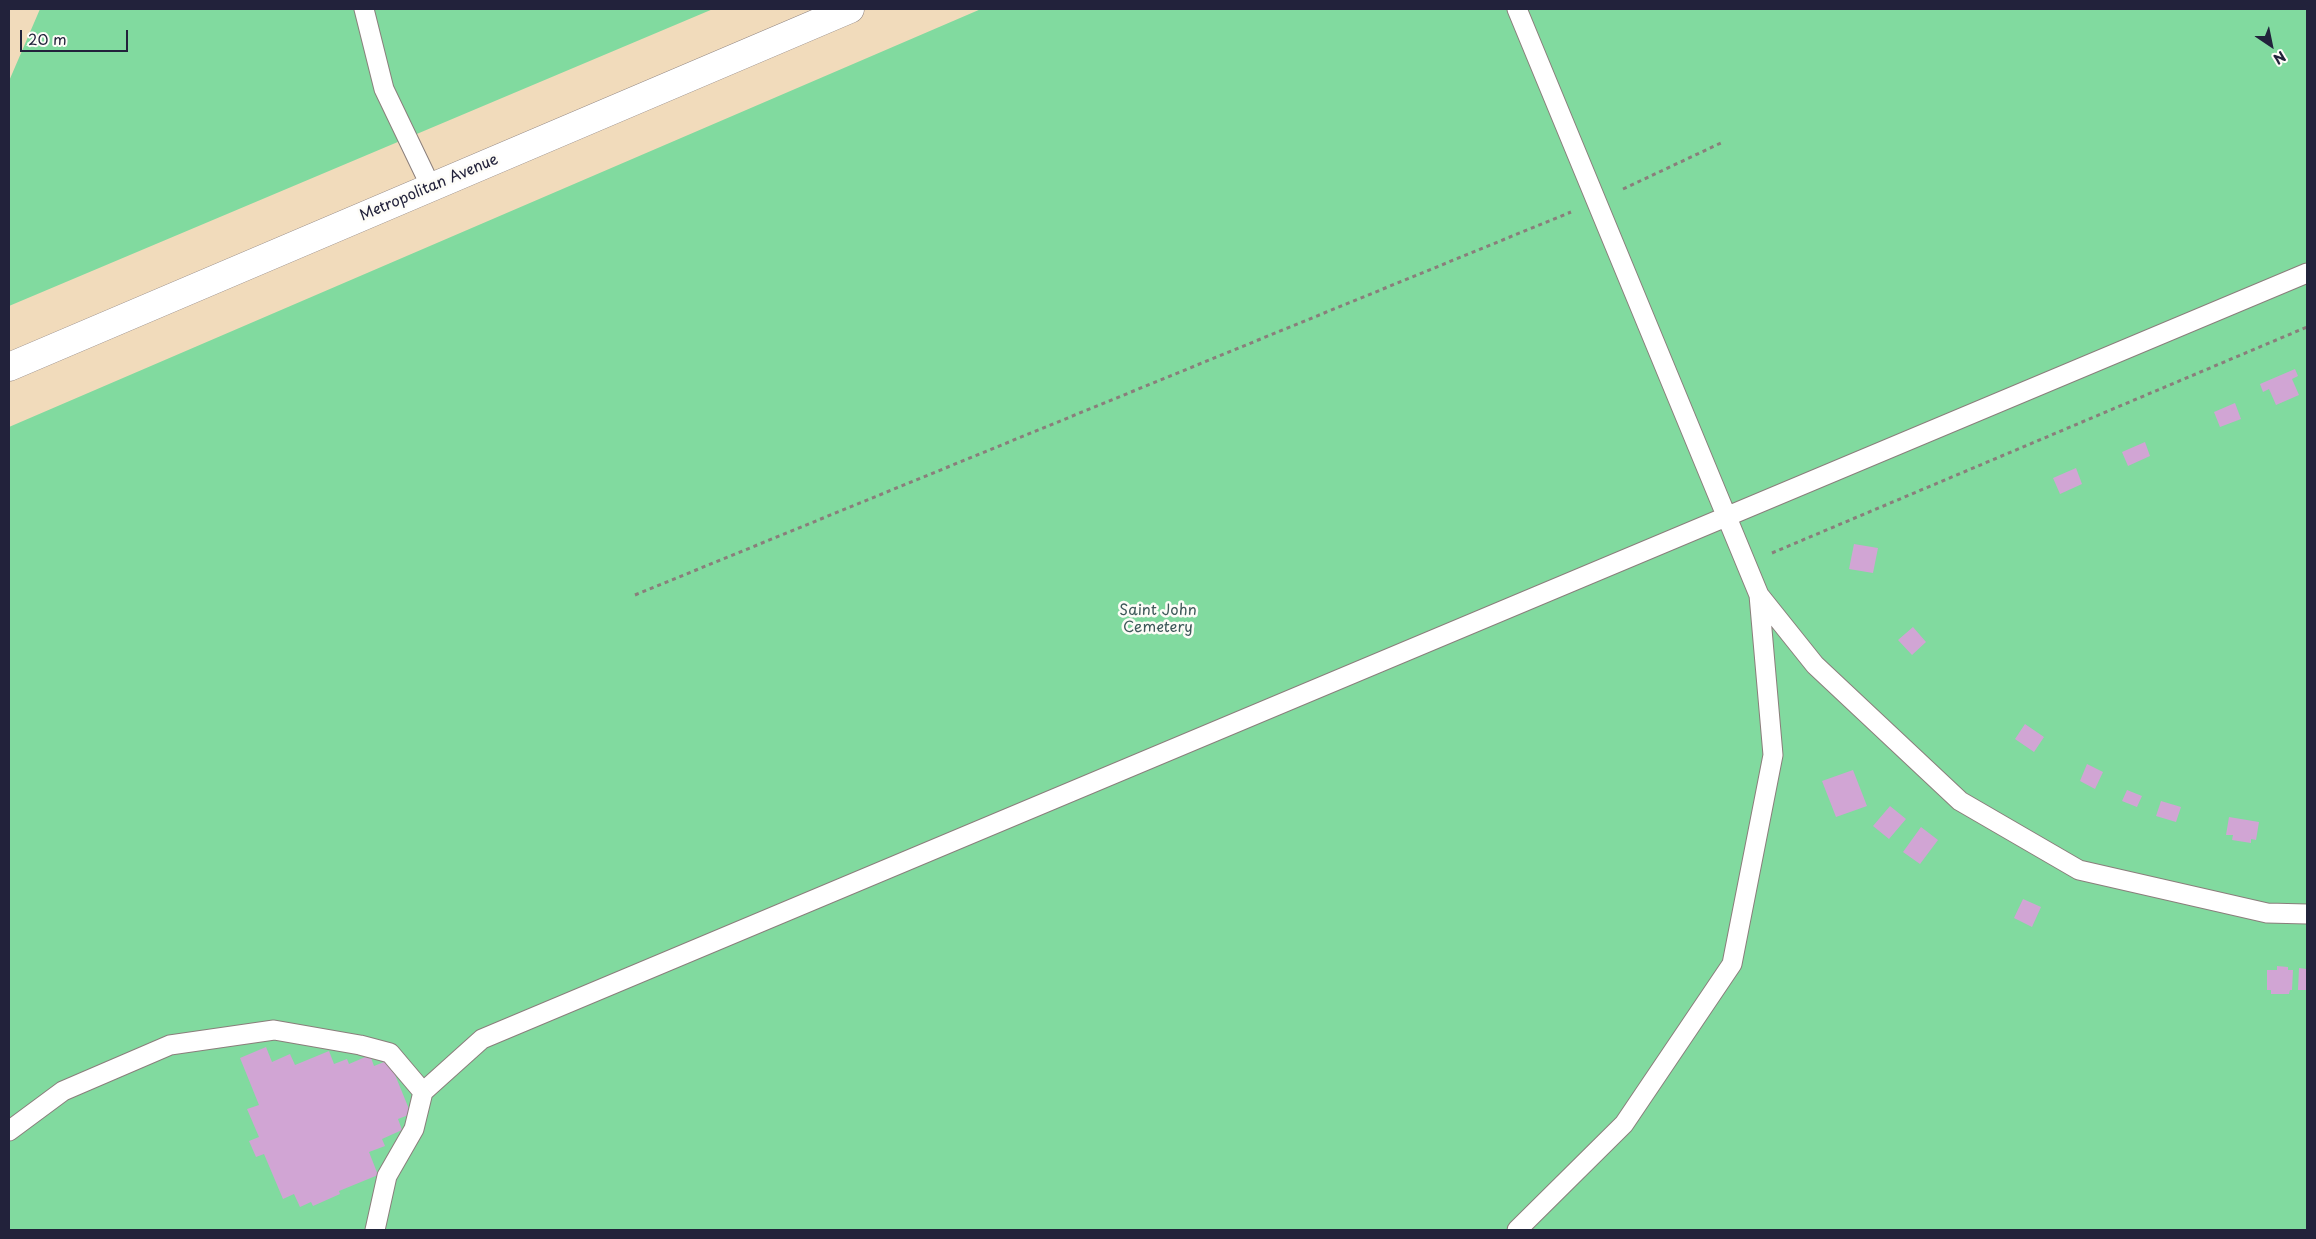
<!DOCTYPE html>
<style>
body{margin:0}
#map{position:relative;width:2316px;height:1239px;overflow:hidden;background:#f1dbbb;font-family:"Playpen Sans",sans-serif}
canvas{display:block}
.frame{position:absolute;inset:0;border:10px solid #22223b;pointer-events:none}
.north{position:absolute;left:2246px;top:20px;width:50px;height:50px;-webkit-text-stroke:4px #fdfcf7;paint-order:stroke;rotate:146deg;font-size:14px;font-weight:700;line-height:20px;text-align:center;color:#22223b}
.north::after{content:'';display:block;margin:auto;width:18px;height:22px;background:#22223b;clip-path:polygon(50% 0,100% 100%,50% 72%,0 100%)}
.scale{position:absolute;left:20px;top:30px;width:108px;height:22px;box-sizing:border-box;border:2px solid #22223b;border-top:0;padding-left:6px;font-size:15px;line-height:18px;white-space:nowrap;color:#22223b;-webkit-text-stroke:4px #fdfcf7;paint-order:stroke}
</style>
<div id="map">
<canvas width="2316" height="1239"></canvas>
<div class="frame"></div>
<div class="north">N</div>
<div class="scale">20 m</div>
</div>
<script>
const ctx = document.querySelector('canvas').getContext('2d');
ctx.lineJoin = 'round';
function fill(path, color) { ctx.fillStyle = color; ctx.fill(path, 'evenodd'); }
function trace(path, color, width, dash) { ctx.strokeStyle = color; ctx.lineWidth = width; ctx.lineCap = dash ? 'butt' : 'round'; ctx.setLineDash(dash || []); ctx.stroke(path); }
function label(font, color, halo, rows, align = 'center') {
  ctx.font = font + ' "Playpen Sans",sans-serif'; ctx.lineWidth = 5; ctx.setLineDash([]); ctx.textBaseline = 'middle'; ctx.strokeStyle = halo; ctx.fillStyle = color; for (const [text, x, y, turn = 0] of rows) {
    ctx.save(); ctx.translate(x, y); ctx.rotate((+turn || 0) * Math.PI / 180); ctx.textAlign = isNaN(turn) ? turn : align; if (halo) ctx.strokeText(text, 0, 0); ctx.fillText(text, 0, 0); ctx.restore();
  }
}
fill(new Path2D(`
 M 40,9 L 713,9 L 9,306 L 9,81 Z
 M 981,9 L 2307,9 L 2307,1230 L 9,1230 L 9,427 Z`), '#81da9f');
fill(new Path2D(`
 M 2295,369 L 2298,376 L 2292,379 L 2299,395 L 2276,405 L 2269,389 L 2263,392 L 2260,384 Z
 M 2235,403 L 2241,419 L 2220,427 L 2214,412 Z
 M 2145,442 L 2150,456 L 2128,466 L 2122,452 Z
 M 2076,468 L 2082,484 L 2060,494 L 2053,478 Z
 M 1854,544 L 1878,548 L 1873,573 L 1849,569 Z
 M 1913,627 L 1926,642 L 1912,655 L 1898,640 Z
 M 2025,724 L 2044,737 L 2034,752 L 2015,739 Z
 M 2087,764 L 2103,772 L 2095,789 L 2080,781 Z
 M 1853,770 L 1867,806 L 1836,817 L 1822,781 Z
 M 2127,790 L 2142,796 L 2137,807 L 2122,801 Z
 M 2161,801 L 2181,807 L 2176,822 L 2156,816 Z
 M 1890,806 L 1906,819 L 1889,839 L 1873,826 Z
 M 2229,817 L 2259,822 L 2256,840 L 2251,839 L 2251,843 L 2232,840 L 2233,835 L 2226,835 Z
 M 1921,827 L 1938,840 L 1920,864 L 1903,852 Z
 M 2023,899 L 2041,907 L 2032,927 L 2014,918 Z
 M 2277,966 L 2288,967 L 2288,970 L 2293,970 L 2292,990 L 2290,990 L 2289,994 L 2271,994 L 2271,990 L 2267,990 L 2267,970 L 2277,970 Z
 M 2299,968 L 2307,969 L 2307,990 L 2298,990 Z
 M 266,1047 L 272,1062 L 290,1054 L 295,1065 L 329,1051 L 334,1064 L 347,1059 L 349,1064 L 370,1055 L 374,1066 L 389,1060 L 411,1114 L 398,1119 L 402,1130 L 382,1139 L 385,1146 L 369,1152 L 378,1175 L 339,1191 L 340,1194 L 313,1206 L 311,1202 L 300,1207 L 294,1194 L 283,1199 L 264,1154 L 256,1157 L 249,1141 L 259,1137 L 247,1109 L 259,1105 L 240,1058 Z`), '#d1a5d4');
const service = new Path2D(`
 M 364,9 L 384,89 L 431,187
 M 1517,9 L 1759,595 L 1773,755 L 1732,964 L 1624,1124 L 1517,1230
 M 1759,595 L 1815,665 L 1960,801 L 2079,870 L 2267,913 L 2307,914
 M 423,1092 L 482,1039 L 2307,273
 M 9,1131 L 63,1091 L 170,1045 L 274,1030 L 360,1045 L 390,1053 L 423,1092 L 414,1129 L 387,1176 L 375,1230`);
const secondary = new Path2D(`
 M 9,367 L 850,9`);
trace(service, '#8a7e7b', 21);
trace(secondary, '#8a7e7b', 29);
trace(new Path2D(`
 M 1623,189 L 1723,142
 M 1772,553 L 2307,327
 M 635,595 L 1571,212`), '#8a7e7b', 3, [4, 4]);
trace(service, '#fff', 19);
trace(secondary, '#fff', 28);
label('15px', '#22223b', '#fdfcf7', [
 ["Metropolitan Avenue",429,188,-23]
]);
label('15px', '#3e5959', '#fdfcf7', [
 ["Saint John",1158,611],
 ["Cemetery",1158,628]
]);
</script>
